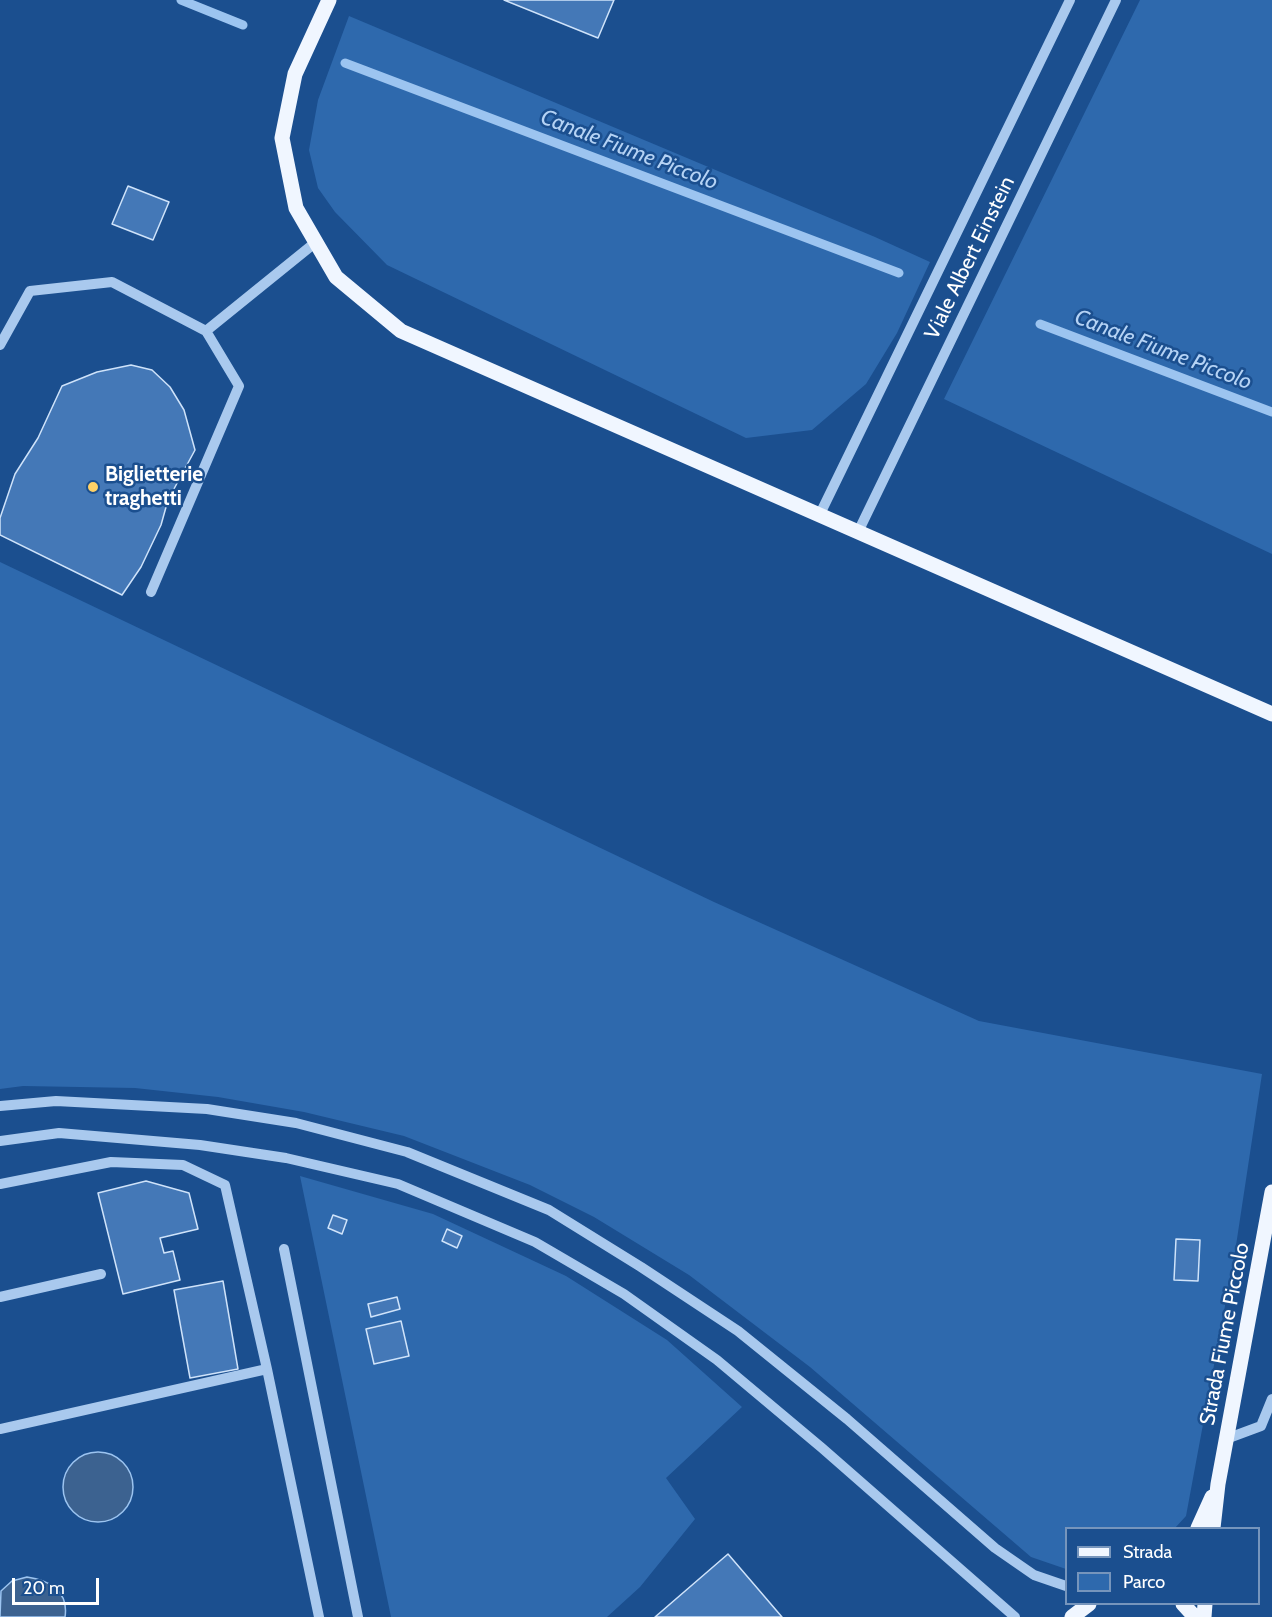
<!DOCTYPE html>
<style>
body{margin:0}
#map{position:relative;width:1272px;height:1617px;overflow:hidden;background:#1b4f8f;font-family:Cabin,sans-serif}
canvas{display:block}
.legend{position:absolute;left:1065px;top:1527px;width:195px;height:78px;box-sizing:border-box;background:#1b4f8f;border:2px solid #7695bc;margin:0;padding:8px 10px;list-style:none;font-size:18px;color:#fff}
.legend li{display:flex;align-items:center;gap:12px;height:30px}
.legend b{width:30px;border:2px solid #7695bc}
.scale{position:absolute;left:12px;top:1578px;width:87px;height:27px;box-sizing:border-box;border:3px solid #fff;border-top:0;padding-left:8px;font-size:18px;line-height:21px;white-space:nowrap;color:#fff;-webkit-text-stroke:4px #1b4f8f;paint-order:stroke}
</style>
<div id="map">
<canvas width="1272" height="1617"></canvas>
<ul class="legend">
<li><b style="height:8px;background:#f0f6ff"></b>Strada</li>
<li><b style="height:16px;background:#2e69ad"></b>Parco</li>
</ul>
<div class="scale">20 m</div>
</div>
<script>
const ctx = document.querySelector('canvas').getContext('2d');
ctx.lineJoin = 'round';
function fill(path, color) { ctx.fillStyle = color; ctx.fill(path, 'evenodd'); }
function trace(path, color, width, dash) { ctx.strokeStyle = color; ctx.lineWidth = width; ctx.lineCap = dash ? 'butt' : 'round'; ctx.setLineDash(dash || []); ctx.stroke(path); }
function label(font, color, halo, rows, align = 'center') {
  ctx.font = font + ' Cabin,sans-serif'; ctx.lineWidth = 5; ctx.setLineDash([]); ctx.textBaseline = 'middle'; ctx.strokeStyle = halo; ctx.fillStyle = color; for (const [text, x, y, turn = 0] of rows) {
    ctx.save(); ctx.translate(x, y); ctx.rotate((+turn || 0) * Math.PI / 180); ctx.textAlign = isNaN(turn) ? turn : align; if (halo) ctx.strokeText(text, 0, 0); ctx.fillText(text, 0, 0); ctx.restore();
  }
}
fill(new Path2D(`
 M 1140,0 L 1272,0 L 1272,554 L 944,399 Z
 M 349,16 L 875,237 L 930,262 L 897,333 L 866,384 L 812,430 L 746,438 L 387,265 L 335,212 L 318,188 L 309,150 L 318,100 Z
 M 0,562 L 714,902 L 979,1021 L 1262,1074 L 1235,1252 L 1186,1516 L 1175,1528 L 1066,1528 L 1066,1569 L 1031,1557 L 810,1367 L 689,1275 L 594,1217 L 530,1185 L 404,1136 L 304,1112 L 218,1097 L 135,1088 L 23,1086 L 0,1089 Z
 M 300,1176 L 433,1214 L 566,1276 L 667,1340 L 742,1407 L 666,1478 L 695,1519 L 640,1587 L 607,1617 L 391,1617 Z`), '#2e69ad');
const water = new Path2D(`
 M63 1487a35 35 0 1 1 70 0a35 35 0 1 1-70 0Z
 M 27,1577 C 49,1580 69,1591 65,1617 L 0,1617 L 1,1591 L 12,1581 Z`);
fill(water, '#3c6290');
trace(water, '#9cc4f0', 1.5);
trace(new Path2D(`
 M 181,0 L 243,25
 M 345,63 L 899,273
 M 1040,324 L 1272,412`), '#9cc4f0', 9);
const building = new Path2D(`
 M 504,0 L 614,0 L 598,38 Z
 M 128,186 L 169,202 L 153,240 L 112,224 Z
 M 131,365 L 152,370 L 170,387 L 184,410 L 195,450 L 168,500 L 161,525 L 141,567 L 122,595 L 0,535 L 0,518 L 15,474 L 38,438 L 62,386 L 97,372 Z
 M 146,1181 L 189,1193 L 198,1229 L 160,1238 L 164,1253 L 173,1251 L 180,1280 L 123,1294 L 98,1193 Z
 M 333,1215 L 347,1220 L 342,1234 L 328,1228 Z
 M 447,1229 L 462,1236 L 457,1248 L 442,1241 Z
 M 1176,1239 L 1200,1240 L 1198,1281 L 1174,1280 Z
 M 223,1281 L 238,1369 L 190,1378 L 174,1290 Z
 M 397,1297 L 400,1309 L 371,1317 L 368,1304 Z
 M 401,1321 L 409,1356 L 374,1364 L 366,1329 Z
 M 728,1554 L 782,1617 L 655,1617 Z`);
fill(building, '#4478b7');
trace(building, '#cfe3fa', 1.5);
trace(new Path2D(`
 M 0,345 L 30,291 L 112,282 L 206,331 L 316,242
 M 820,514 L 1070,0
 M 858,532 L 1116,0
 M 151,592 L 239,386 L 206,331
 M 0,1106 L 56,1101 L 207,1109 L 296,1123 L 407,1152 L 549,1210 L 641,1267 L 738,1331 L 847,1419 L 995,1548 L 1034,1575 L 1066,1586
 M 0,1141 L 59,1133 L 200,1145 L 286,1158 L 398,1184 L 535,1242 L 624,1294 L 717,1360 L 822,1448 L 1015,1617
 M 0,1184 L 111,1162 L 183,1165 L 225,1185 L 267,1369 L 319,1617
 M 284,1249 L 358,1617
 M 0,1297 L 101,1274
 M 0,1429 L 267,1369
 M 1226,1439 L 1261,1426 L 1272,1399`), '#a9c9ee', 10);
trace(new Path2D(`
 M 329,0 L 295,74 L 282,138 L 296,208 L 336,277 L 401,331 L 1272,714
 M 1198,1528 L 1212,1497
 M 1213,1528 L 1218,1484 L 1272,1192
 M 1183,1604 L 1195,1617
 M 1072,1617 L 1089,1604
 M 1204,1617 L 1205,1604`), '#f0f6ff', 15);
for (const [x, y, r, color] of [
 [93,487,6,"#ffd166"]
]) { const dot = new Path2D(); dot.arc(x, y, r, 0, 2 * Math.PI); ctx.fillStyle = color; ctx.fill(dot); trace(dot, '#1b4f8f', 2); }
label('21px', '#fff', '#1b4f8f', [
 ["Viale Albert Einstein",970,258,-64],
 ["Strada Fiume Piccolo",1225,1334,-79]
]);
label('bold 21px', '#fff', '#1b4f8f', [
 ["Biglietterie",105,475],
 ["traghetti",105,499]
], 'left');
label('italic 22px', '#b5d3f5', '#1b4f8f', [
 ["Canale Fiume Piccolo",629,150,21],
 ["Canale Fiume Piccolo",1163,350,21]
]);
</script>
